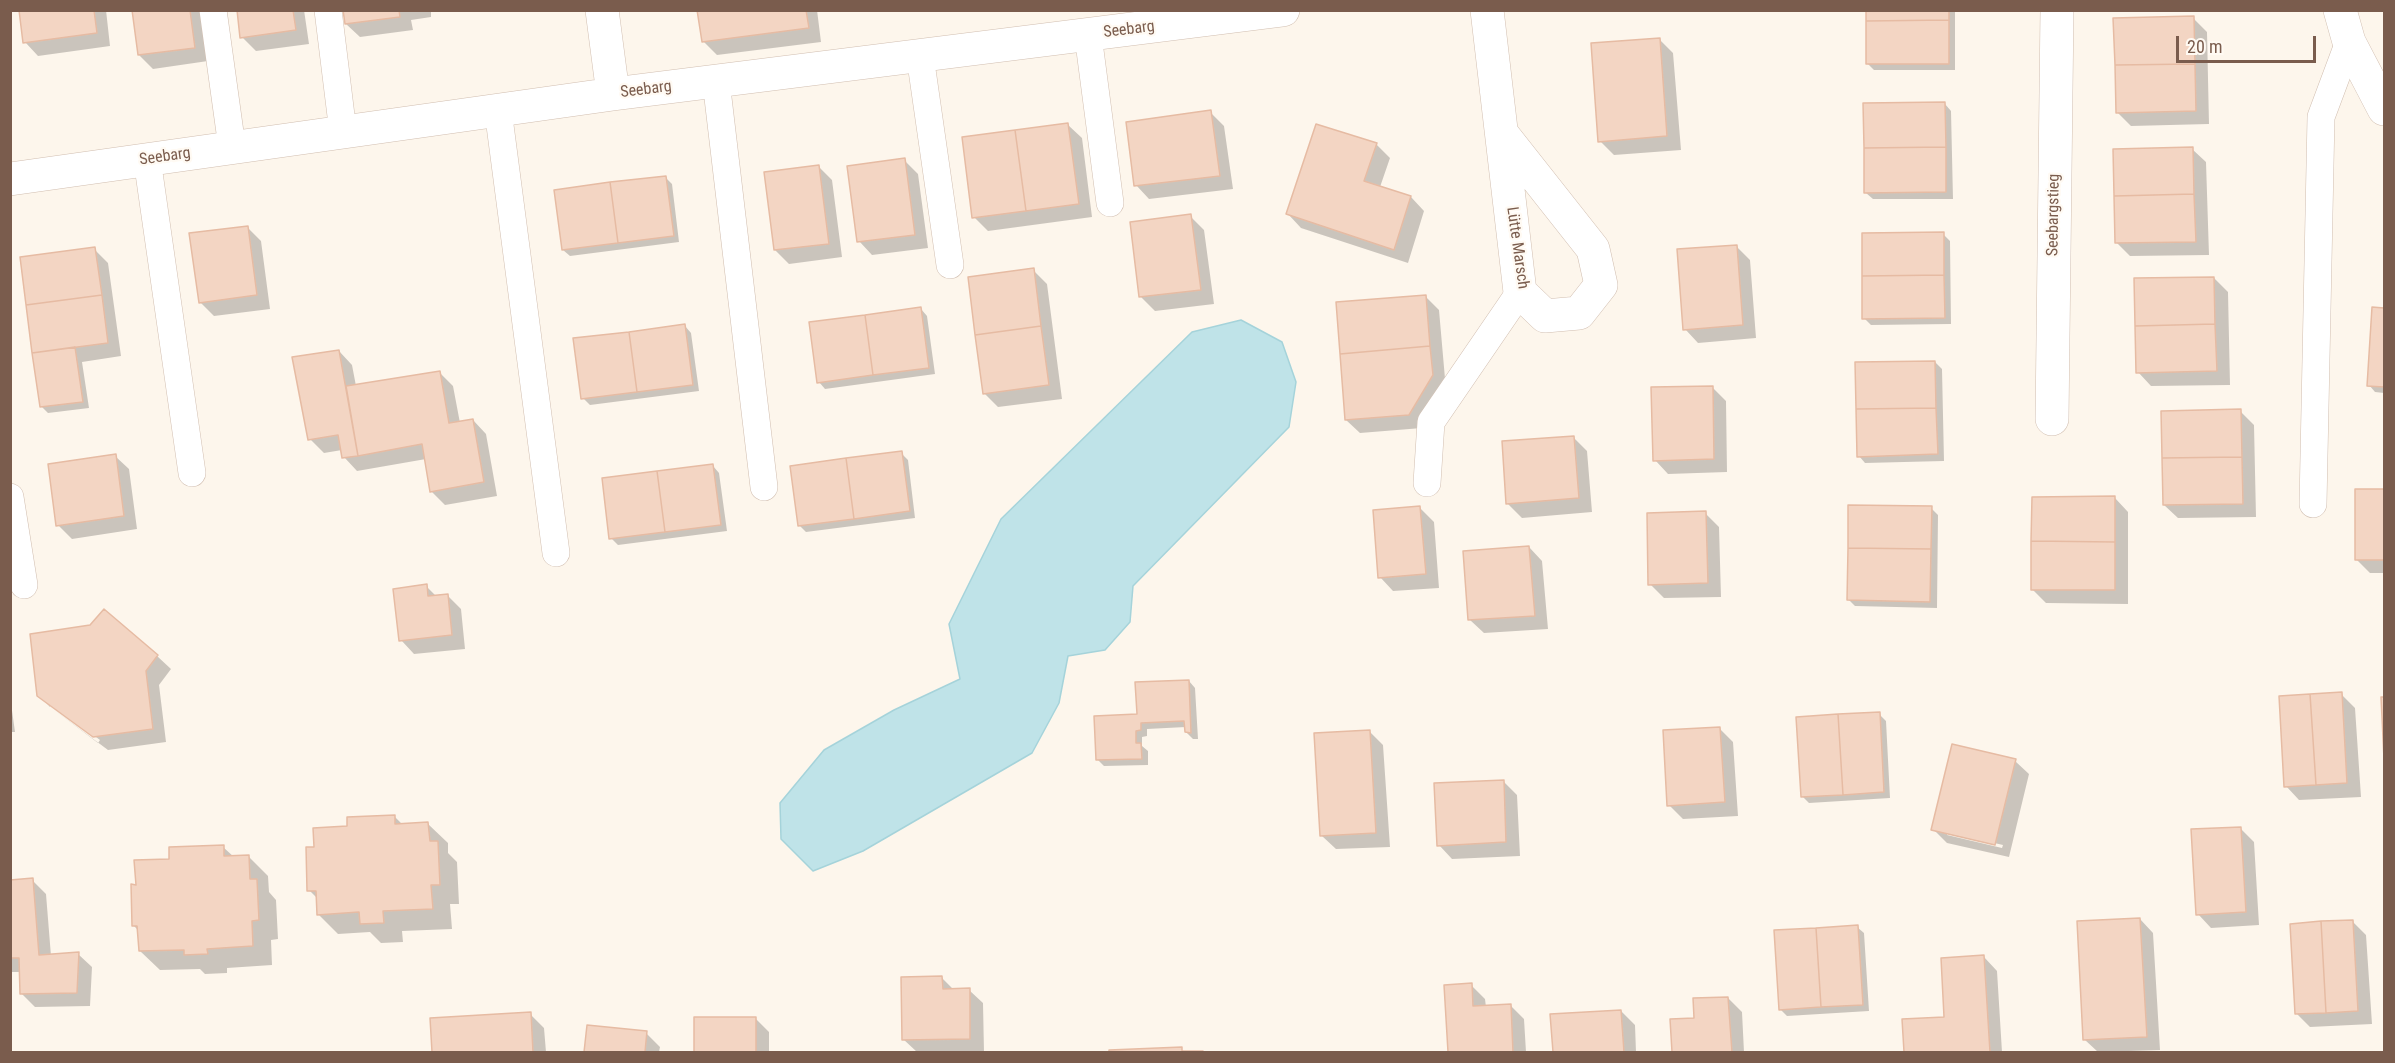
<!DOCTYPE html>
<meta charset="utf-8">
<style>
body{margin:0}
#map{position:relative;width:2395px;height:1063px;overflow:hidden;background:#fdf6ec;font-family:"Roboto Condensed",sans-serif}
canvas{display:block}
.frame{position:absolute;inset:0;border:12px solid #7a5c4d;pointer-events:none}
.scale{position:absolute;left:2176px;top:36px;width:140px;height:27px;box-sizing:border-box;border:3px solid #7a5c4d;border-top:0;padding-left:8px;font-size:18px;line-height:21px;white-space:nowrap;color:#7a5c4d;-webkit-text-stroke:4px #fffaf3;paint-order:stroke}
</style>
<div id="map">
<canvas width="2395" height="1063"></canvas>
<div class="frame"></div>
<div class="scale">20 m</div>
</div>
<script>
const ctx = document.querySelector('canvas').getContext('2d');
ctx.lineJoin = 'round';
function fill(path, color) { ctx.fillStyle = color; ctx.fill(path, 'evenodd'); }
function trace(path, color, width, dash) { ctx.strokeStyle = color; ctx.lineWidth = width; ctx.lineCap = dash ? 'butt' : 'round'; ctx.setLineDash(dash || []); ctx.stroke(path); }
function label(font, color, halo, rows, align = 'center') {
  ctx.font = font + ' "Roboto Condensed",sans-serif'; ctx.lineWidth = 4.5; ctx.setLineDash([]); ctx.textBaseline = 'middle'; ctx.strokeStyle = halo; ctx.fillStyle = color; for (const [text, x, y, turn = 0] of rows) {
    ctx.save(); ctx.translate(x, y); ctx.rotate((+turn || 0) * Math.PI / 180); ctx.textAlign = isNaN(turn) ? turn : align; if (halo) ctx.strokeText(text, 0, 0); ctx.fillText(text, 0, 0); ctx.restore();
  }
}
const water = new Path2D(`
 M 1241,320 L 1282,342 L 1296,382 L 1289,427 L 1133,586 L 1130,622 L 1105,650 L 1068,656 L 1059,703 L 1032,753 L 863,851 L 813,871 L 781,839 L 780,803 L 824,750 L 894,710 L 960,679 L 949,624 L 1001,519 L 1192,332 Z`);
fill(water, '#bfe3e8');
trace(water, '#a5d3da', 1.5);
fill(new Path2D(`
 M 20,10 L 106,10 L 110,46 L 38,56 L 25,42 Z
 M 133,10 L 201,10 L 208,61 L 153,69 L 139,55 Z
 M 238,10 L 304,10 L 309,44 L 256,51 L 242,37 Z
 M 344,10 L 431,10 L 431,17 L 411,20 L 413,30 L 360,37 L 346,24 Z
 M 699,10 L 817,10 L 821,42 L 717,55 L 703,41 Z
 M 1867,10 L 1955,10 L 1955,70 L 1874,70 L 1868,64 Z
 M 2193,18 L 2207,32 L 2209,124 L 2131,126 L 2117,112 Z
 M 1659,39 L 1673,53 L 1681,150 L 1614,155 L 1600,141 Z
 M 1945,104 L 1951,111 L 1953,199 L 1873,199 L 1866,193 Z
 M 1210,112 L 1224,126 L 1233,189 L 1149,199 L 1136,185 Z
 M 1068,125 L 1082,138 L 1092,217 L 988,231 L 974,217 Z
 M 1376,144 L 1390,158 L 1380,187 L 1411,197 L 1424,211 L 1408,263 L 1301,228 L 1288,214 Z
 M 2192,149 L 2206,162 L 2209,255 L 2130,256 L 2116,242 Z
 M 904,160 L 918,174 L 928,248 L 872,255 L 859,241 Z
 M 818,166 L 832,180 L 842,257 L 789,264 L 775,250 Z
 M 665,177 L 672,184 L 679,242 L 570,256 L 563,250 Z
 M 1190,216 L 1204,230 L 1214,304 L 1155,311 L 1141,297 Z
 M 247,227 L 261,241 L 270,309 L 214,316 L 200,302 Z
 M 1943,234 L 1950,241 L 1951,324 L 1871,325 L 1864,318 Z
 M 1736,246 L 1750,260 L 1756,338 L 1698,343 L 1685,329 Z
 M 94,249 L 108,263 L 121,356 L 82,362 L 89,408 L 48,413 L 41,406 Z
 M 1033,270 L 1047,284 L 1062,399 L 998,407 L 984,393 Z
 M 2214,278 L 2228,292 L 2230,385 L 2151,386 L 2138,372 Z
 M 1425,296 L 1439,310 L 1446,390 L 1422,428 L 1360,433 L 1346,420 Z
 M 921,309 L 927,316 L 935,374 L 825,389 L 819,382 Z
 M 2373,309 L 2384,309 L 2384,393 L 2375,392 L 2369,385 Z
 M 685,326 L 691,333 L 699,391 L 590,405 L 583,398 Z
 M 339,351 L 352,365 L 356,386 L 440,373 L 453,386 L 460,423 L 473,420 L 486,434 L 497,496 L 445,505 L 431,491 L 426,459 L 357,471 L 344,457 L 342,450 L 324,453 L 310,439 Z
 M 1935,362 L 1942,369 L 1944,461 L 1865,463 L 1859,456 Z
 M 1712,387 L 1726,401 L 1727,472 L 1668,474 L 1655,460 Z
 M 2240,411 L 2254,425 L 2256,517 L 2178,518 L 2164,505 Z
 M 1573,437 L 1587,451 L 1592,512 L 1522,518 L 1508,504 Z
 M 901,453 L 908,460 L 915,518 L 806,532 L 799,525 Z
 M 115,456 L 129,469 L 137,529 L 72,539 L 58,525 Z
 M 713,466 L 719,473 L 727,531 L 618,545 L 611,538 Z
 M 2384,490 L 2384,573 L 2370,573 L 2356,559 L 2356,491 Z
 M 2115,498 L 2128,512 L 2128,604 L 2046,603 L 2032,589 Z
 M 1420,508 L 1434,522 L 1439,588 L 1393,591 L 1380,577 Z
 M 1931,508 L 1938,515 L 1937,608 L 1855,606 L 1848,599 Z
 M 1705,513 L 1719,527 L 1721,597 L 1664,598 L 1650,584 Z
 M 1529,547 L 1542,561 L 1548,629 L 1484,633 L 1470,620 Z
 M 426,586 L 437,597 L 447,595 L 461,609 L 465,649 L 414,654 L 401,640 Z
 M 157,656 L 171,669 L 159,685 L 166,742 L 108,750 L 53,709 L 98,743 L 100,740 L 50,703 L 50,707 L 39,695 Z
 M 1189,681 L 1195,688 L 1198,739 L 1193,739 L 1186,732 L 1186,727 L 1147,729 L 1147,736 L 1142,737 L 1142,746 L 1148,751 L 1148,765 L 1104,766 L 1098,760 L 1138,716 Z
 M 2341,694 L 2355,708 L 2361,797 L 2299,800 L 2286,786 Z
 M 10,696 L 15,732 L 10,732 Z
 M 1879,714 L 1886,721 L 1890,798 L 1809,803 L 1802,796 Z
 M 1719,728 L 1733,742 L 1738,816 L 1683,819 L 1669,805 Z
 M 1370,732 L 1383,745 L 1390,847 L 1336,849 L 1322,836 Z
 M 2015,761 L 2029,774 L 2009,857 L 1947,843 L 1933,829 ZM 1947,832 L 2003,845 L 2002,848 L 1947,835 Z
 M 1503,781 L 1517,795 L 1520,856 L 1452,859 L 1439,845 Z
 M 394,816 L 403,825 L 428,824 L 448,843 L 448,853 L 457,862 L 459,904 L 450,904 L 452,929 L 402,931 L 403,942 L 381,943 L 370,932 L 338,934 L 318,914 L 318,899 L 309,890 L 315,848 L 349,827 Z
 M 2240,828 L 2254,842 L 2259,925 L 2211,928 L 2198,914 Z
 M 223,847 L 234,857 L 248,856 L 268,876 L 269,892 L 276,900 L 278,939 L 271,940 L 272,965 L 227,968 L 227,973 L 205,974 L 200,969 L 160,970 L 140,951 L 139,931 L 134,926 L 137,886 L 170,860 Z
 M 32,880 L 46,894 L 51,956 L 78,954 L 92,967 L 90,1006 L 35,1007 L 21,993 L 21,972 L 10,972 L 10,882 Z
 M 2140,919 L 2153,933 L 2160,1050 L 2098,1052 L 2085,1040 Z
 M 2352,921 L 2366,935 L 2372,1024 L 2310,1027 L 2297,1014 Z
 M 1857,927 L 1864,933 L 1869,1011 L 1787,1016 L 1781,1010 Z
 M 1984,957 L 1997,971 L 2002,1052 L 1906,1052 L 1904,1020 L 1946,1018 Z
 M 942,978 L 954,990 L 969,990 L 983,1003 L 984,1052 L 917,1052 L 903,1039 Z
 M 1471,985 L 1485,999 L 1486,1007 L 1510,1005 L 1524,1019 L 1526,1052 L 1450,1052 L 1446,986 Z
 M 1728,998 L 1742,1012 L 1744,1052 L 1673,1052 L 1671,1021 L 1696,1020 Z
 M 1621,1011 L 1635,1025 L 1636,1052 L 1554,1052 L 1552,1015 Z
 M 530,1014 L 544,1028 L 546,1052 L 434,1052 L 432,1020 Z
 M 755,1018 L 769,1032 L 769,1052 L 696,1052 L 696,1019 Z
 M 589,1027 L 646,1033 L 660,1047 L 659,1052 L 586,1052 Z
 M 1181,1049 L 1185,1052 L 1110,1051 Z`), '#0003');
const building = new Path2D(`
 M 19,10 L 94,10 L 97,33 L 23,43 Z
 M 132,10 L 190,10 L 195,48 L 138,55 Z
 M 237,10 L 293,10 L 296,30 L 240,38 Z
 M 343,10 L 399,10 L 400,17 L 345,24 Z
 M 697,10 L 806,10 L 809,28 L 702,42 Z
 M 1866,10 L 1949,10 L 1949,20 L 1866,21 Z
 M 2194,16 L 2195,64 L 2115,65 L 2113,18 Z
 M 1949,20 L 1949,64 L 1866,64 L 1866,21 Z
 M 1660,38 L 1667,136 L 1598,142 L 1591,43 Z
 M 2195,64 L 2196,111 L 2116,113 L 2115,65 Z
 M 1945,102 L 1946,147 L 1864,148 L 1863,103 Z
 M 1211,110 L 1220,176 L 1134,186 L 1126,122 Z
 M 1068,123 L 1079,204 L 1026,211 L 1015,130 Z
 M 1316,124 L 1377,143 L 1364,181 L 1411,196 L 1394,250 L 1286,214 Z
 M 1015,130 L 1026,211 L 972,218 L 962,137 Z
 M 1946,147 L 1946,192 L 1864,193 L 1864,148 Z
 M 2193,147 L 2194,194 L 2114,196 L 2113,149 Z
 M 905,158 L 915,235 L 857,242 L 847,166 Z
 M 819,165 L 829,244 L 774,250 L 764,172 Z
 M 666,176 L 674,236 L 618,243 L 610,182 Z
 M 610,182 L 618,243 L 562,250 L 554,190 Z
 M 2194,194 L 2196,242 L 2115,243 L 2114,196 Z
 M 1191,214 L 1201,290 L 1139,297 L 1130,222 Z
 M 248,226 L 257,295 L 199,303 L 189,233 Z
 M 1944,232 L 1944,275 L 1862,276 L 1862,233 Z
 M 1737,245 L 1743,325 L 1683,330 L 1677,249 Z
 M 95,247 L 102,295 L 26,305 L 20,257 Z
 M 1034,268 L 1041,326 L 975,335 L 968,277 Z
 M 1944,275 L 1945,318 L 1862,319 L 1862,276 Z
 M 2214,277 L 2215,324 L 2135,326 L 2134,278 Z
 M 102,295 L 108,343 L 32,353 L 26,305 Z
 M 1426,295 L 1430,346 L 1340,354 L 1336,302 Z
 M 921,307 L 929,368 L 873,375 L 865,315 Z
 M 2372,307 L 2384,308 L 2384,387 L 2367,386 Z
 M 865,315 L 873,375 L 817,383 L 809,322 Z
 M 685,324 L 693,385 L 637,392 L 629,332 Z
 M 2215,324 L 2217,371 L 2136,373 L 2135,326 Z
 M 1041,326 L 1049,385 L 983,394 L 975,335 Z
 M 629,332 L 637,392 L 581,399 L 573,338 Z
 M 1430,346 L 1433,375 L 1409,415 L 1345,420 L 1340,354 Z
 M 75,347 L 83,402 L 40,407 L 32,353 Z
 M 339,350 L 358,456 L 342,458 L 338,435 L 308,440 L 292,357 Z
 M 1935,361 L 1936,408 L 1856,409 L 1855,362 Z
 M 440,371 L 449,423 L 473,419 L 484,482 L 430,492 L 422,444 L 358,456 L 346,386 Z
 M 1713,386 L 1714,459 L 1653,461 L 1651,387 Z
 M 1936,408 L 1938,454 L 1857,457 L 1856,409 Z
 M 2241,409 L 2242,457 L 2162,458 L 2161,411 Z
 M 1574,436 L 1579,498 L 1506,504 L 1502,441 Z
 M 902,451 L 910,511 L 854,519 L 846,458 Z
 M 116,454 L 124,516 L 56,526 L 48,464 Z
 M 2242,457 L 2243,504 L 2163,505 L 2162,458 Z
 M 846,458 L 854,519 L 798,526 L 790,466 Z
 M 713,464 L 721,525 L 665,532 L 657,471 Z
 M 657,471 L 665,532 L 609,539 L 602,478 Z
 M 2355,489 L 2384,489 L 2384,560 L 2355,560 Z
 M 2115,496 L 2115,542 L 2031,541 L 2032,497 Z
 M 1848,505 L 1932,506 L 1931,549 L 1848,548 Z
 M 1420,506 L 1426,574 L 1378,578 L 1373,510 Z
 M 1706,511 L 1708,583 L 1648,585 L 1647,513 Z
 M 2031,541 L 2115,542 L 2115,590 L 2031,590 Z
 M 1529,546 L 1535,616 L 1468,620 L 1463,551 Z
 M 1848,548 L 1931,549 L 1930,602 L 1847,600 Z
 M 427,584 L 428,596 L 448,594 L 452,635 L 399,641 L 393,589 Z
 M 104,609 L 158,655 L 146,671 L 153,729 L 93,737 L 37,696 L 30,634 L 90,625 Z
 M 1189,680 L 1191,733 L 1185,732 L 1184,721 L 1141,723 L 1141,730 L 1136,731 L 1136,743 L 1141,743 L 1142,759 L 1096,760 L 1094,716 L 1137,714 L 1135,682 Z
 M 2342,692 L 2347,783 L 2316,785 L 2310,694 Z
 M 2310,694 L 2316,785 L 2284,787 L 2279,696 Z
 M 2381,697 L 2384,697 L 2384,759 Z
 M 1880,712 L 1884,792 L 1843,795 L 1838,714 Z
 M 1838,714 L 1843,795 L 1801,797 L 1796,717 Z
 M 1720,727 L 1725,802 L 1667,806 L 1663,730 Z
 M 1370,730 L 1376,833 L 1320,836 L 1314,733 Z
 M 1952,744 L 2016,759 L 1995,845 L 1931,830 Z
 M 1504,780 L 1506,842 L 1437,846 L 1434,783 Z
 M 395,815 L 395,824 L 428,822 L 430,841 L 438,841 L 440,885 L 431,885 L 433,909 L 383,911 L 384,923 L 360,924 L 359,912 L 317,915 L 316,891 L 307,891 L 306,847 L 314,847 L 313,828 L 347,826 L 347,817 Z
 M 2241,827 L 2246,912 L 2196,915 L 2191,829 Z
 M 224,845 L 224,856 L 249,855 L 250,879 L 257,879 L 259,920 L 252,921 L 253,946 L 207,949 L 208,954 L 184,955 L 184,950 L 139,951 L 137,926 L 132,926 L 131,884 L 136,885 L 134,860 L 169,859 L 169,847 Z
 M 33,878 L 39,955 L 79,952 L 77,993 L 20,994 L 19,958 L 10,958 L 10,880 Z
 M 2140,918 L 2147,1037 L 2083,1040 L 2077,921 Z
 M 2353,920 L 2358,1011 L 2326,1013 L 2321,921 Z
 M 2321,921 L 2326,1013 L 2295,1014 L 2290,924 Z
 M 1858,925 L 1863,1005 L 1821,1007 L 1816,928 Z
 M 1816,928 L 1821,1007 L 1779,1010 L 1774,930 Z
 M 1984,955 L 1990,1052 L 1904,1052 L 1902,1019 L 1944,1017 L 1941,958 Z
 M 942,976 L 943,989 L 970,988 L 970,1039 L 902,1040 L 901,977 Z
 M 1472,983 L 1473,1006 L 1511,1004 L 1513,1052 L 1448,1052 L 1444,985 Z
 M 1728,997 L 1732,1052 L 1672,1052 L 1670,1019 L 1694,1018 L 1693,998 Z
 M 1621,1010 L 1624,1052 L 1553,1052 L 1550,1014 Z
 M 531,1012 L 533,1052 L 432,1052 L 430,1018 Z
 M 694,1017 L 756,1017 L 756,1052 L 694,1052 Z
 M 587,1025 L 647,1031 L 645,1052 L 584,1052 Z
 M 1182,1047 L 1182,1051 L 1203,1051 L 1203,1052 L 1109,1052 L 1109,1050 Z`);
fill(building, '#f3d5c3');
trace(building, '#e6bba3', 1.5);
const lane = new Path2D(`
 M 213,10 L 232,147
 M 328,10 L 343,132
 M 1088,35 L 1110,203
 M 920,56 L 950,265
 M 716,81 L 764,487
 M 498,110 L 556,553
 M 147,159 L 192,473
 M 1427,483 L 1431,422 L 1520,292
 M 10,497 L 24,585
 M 2313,504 L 2321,117 L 2349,42`);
const street = new Path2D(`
 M 602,10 L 613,94
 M 1487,10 L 1520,292 L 1545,316 L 1579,313 L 1601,285 L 1593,249 L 1503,135
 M 2340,10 L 2349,42 L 2384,109
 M 10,179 L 613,94 L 1283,10
 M 2052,419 L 2057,10`);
trace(lane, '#d1beb0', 28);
trace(street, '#d1beb0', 34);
trace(lane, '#fff', 27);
trace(street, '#fff', 33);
label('16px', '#7a5c4d', '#fffaf3', [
 ["Seebarg",1129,30,-7],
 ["Seebarg",646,90,-7],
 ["Seebarg",165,157,-8],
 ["Seebargstieg",2054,215,-89],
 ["Lütte Marsch",1517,248,82]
]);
</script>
